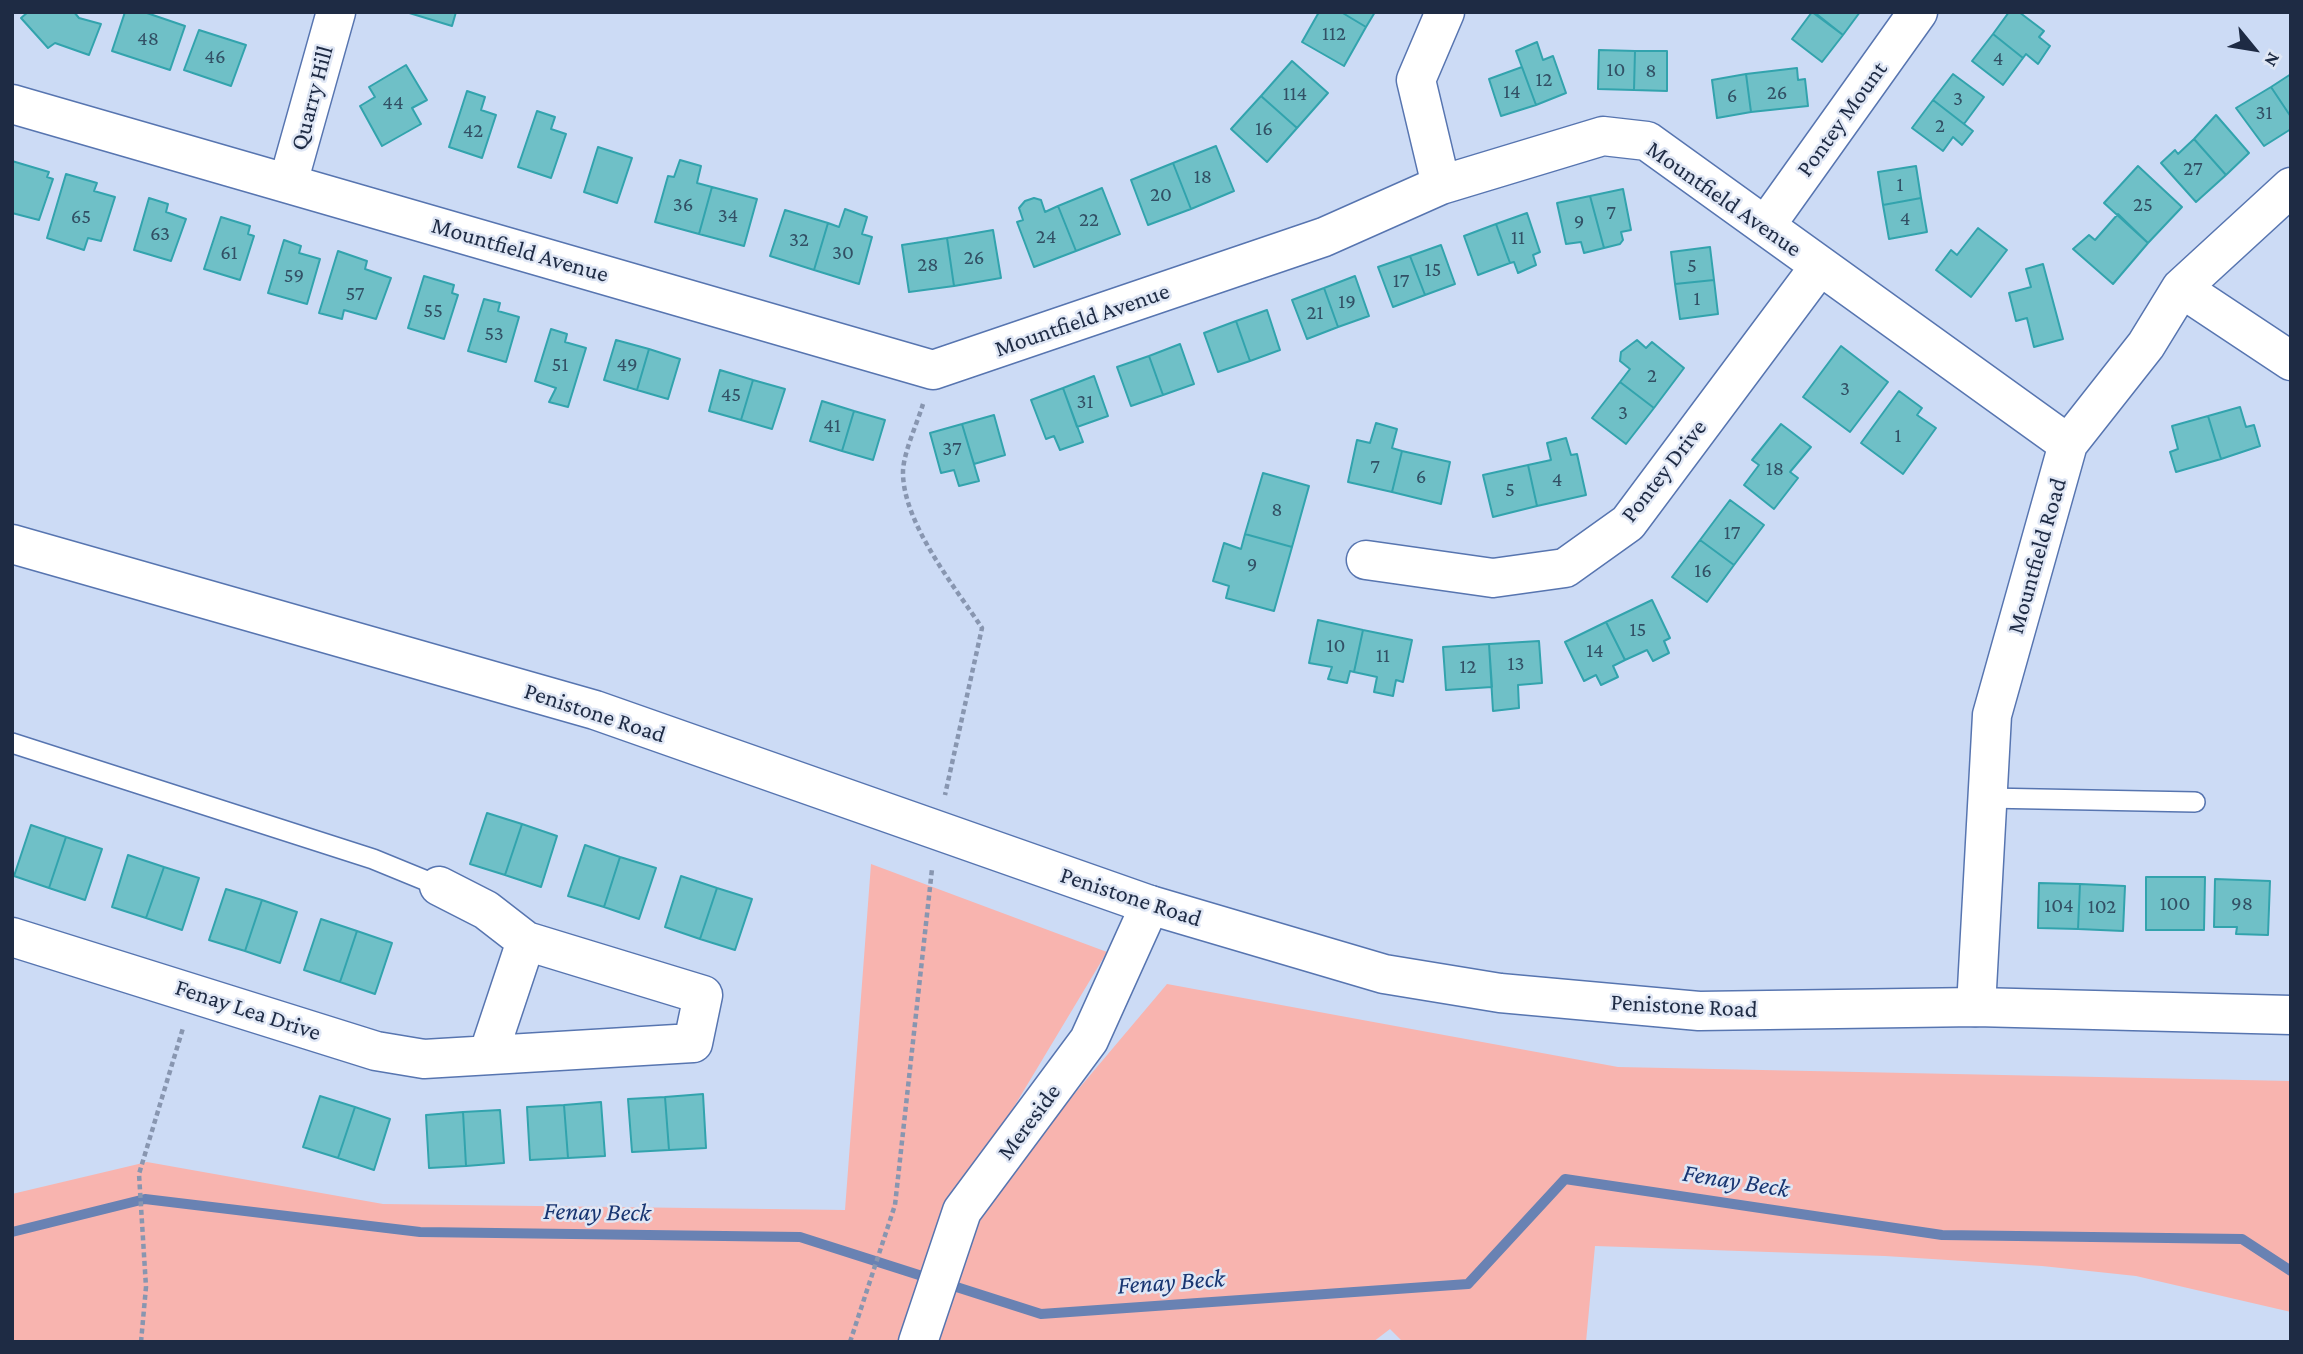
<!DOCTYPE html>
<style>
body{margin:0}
#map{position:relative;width:2303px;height:1354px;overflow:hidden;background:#ccdbf5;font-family:"Crimson Pro",serif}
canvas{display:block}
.frame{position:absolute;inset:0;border:14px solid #1e2b44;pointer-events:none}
.north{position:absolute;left:2219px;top:14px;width:70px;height:70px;-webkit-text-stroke:5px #e0e7f5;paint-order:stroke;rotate:120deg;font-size:19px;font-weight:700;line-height:28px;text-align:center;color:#1e2b44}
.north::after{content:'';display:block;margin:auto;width:24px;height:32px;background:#1e2b44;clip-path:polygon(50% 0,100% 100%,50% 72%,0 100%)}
</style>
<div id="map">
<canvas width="2303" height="1354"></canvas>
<div class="frame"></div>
<div class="north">N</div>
</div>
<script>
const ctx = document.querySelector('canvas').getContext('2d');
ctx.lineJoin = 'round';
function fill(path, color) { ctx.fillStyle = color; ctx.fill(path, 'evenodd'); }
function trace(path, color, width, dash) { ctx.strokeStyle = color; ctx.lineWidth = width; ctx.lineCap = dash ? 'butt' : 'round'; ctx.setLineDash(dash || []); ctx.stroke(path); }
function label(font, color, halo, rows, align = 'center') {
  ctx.font = font + ' "Crimson Pro",serif'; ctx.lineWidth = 5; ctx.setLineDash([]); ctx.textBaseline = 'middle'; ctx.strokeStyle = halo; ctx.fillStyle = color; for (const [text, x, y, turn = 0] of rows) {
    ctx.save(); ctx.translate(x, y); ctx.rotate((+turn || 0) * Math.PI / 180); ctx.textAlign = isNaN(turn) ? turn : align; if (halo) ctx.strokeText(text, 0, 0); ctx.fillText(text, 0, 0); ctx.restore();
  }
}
fill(new Path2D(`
 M 871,864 L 1107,952 L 949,1215 L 907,1342 L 12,1342 L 12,1194 L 147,1162 L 383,1204 L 845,1210 Z
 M 1167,984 L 1618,1067 L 2291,1081 L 2291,1312 L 2136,1276 L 2042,1266 L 1885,1256 L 1595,1246 L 1586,1342 L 1403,1342 L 1390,1329 L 1373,1342 L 925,1342 L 973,1214 Z`), '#f8b4af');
trace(new Path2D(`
 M 12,1232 L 145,1199 L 420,1232 L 800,1237 L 1041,1314 L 1468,1284 L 1565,1179 L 1942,1235 L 2242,1239 L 2291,1271`), '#6982b3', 10);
const building = new Path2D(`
 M 28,12 L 74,12 L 79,18 L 101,24 L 89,55 L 55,43 L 48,48 L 21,18 Z
 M 125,12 L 144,12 L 185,26 L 170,70 L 112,51 Z
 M 406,12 L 456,12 L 452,26 Z
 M 1319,12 L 1341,12 L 1366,27 L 1344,66 L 1302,42 Z
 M 1341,12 L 1375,12 L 1366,27 Z
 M 1812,12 L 1843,35 L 1822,62 L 1792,39 Z
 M 1814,12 L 1860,12 L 1843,35 Z
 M 2009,12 L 2019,12 L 2044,31 L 2039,37 L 2050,46 L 2038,64 L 2026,54 L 2023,58 L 1993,34 Z
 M 199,30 L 246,45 L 231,86 L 184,70 Z
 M 1993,34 L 2023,58 L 2003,85 L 1972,61 Z
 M 1537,42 L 1543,60 L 1553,56 L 1566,93 L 1536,105 L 1516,51 Z
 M 1599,50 L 1635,51 L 1634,90 L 1598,89 Z
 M 1635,51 L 1667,51 L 1667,91 L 1634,90 Z
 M 1292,61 L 1328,93 L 1297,128 L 1261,96 Z
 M 406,65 L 427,100 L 412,108 L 421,124 L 382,146 L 360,106 L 375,97 L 369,87 Z
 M 1522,67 L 1536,105 L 1501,116 L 1489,79 Z
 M 1797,68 L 1798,80 L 1805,79 L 1808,106 L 1751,112 L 1746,74 Z
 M 1746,74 L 1751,112 L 1717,118 L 1712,80 Z
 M 1953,74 L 1984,97 L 1964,124 L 1933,100 Z
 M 2291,74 L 2291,117 L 2271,87 Z
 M 2271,87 L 2291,117 L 2291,129 L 2264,146 L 2236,108 Z
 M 467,91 L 485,97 L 481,110 L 496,115 L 482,158 L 449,147 Z
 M 1261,96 L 1297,128 L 1267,162 L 1231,129 Z
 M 1933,100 L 1973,131 L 1962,145 L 1953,137 L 1943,151 L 1912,128 Z
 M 537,111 L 555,117 L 551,129 L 566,134 L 551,178 L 518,167 Z
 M 2216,115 L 2249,153 L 2226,175 L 2194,139 Z
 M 2194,139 L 2226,175 L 2196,202 L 2161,163 L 2175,150 L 2178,154 Z
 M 1216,146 L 1234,191 L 1191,209 L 1173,163 Z
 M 598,147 L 632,158 L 617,203 L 584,192 Z
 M 680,160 L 701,166 L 697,183 L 712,187 L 699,234 L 655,222 L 668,176 L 674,177 Z
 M 12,161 L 49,172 L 47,177 L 53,179 L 39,220 L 12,213 Z
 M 1173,163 L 1191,209 L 1148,225 L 1131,180 Z
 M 1916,166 L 1921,198 L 1883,205 L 1878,172 Z
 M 2138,166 L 2182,207 L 2148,243 L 2104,203 Z
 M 66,174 L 97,183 L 94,191 L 115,197 L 101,241 L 88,238 L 84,250 L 47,238 Z
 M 712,187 L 757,199 L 744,246 L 699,234 Z
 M 1102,188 L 1120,234 L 1076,251 L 1058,206 Z
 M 1623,189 L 1631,230 L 1621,232 L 1623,240 L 1620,244 L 1604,248 L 1590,196 Z
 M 1590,196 L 1604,248 L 1584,253 L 1581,242 L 1566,244 L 1557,203 Z
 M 149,198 L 168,204 L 166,212 L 186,219 L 171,261 L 134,250 Z
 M 1034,198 L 1041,200 L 1045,212 L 1058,206 L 1076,251 L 1034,267 L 1017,222 L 1023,220 L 1019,208 L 1025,201 Z
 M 1921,198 L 1927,232 L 1889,239 L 1883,205 Z
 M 845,209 L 867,217 L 862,234 L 872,237 L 859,284 L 814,270 L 828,223 L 839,227 Z
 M 785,210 L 828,223 L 814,270 L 770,256 Z
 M 1527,213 L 1540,252 L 1533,255 L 1536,265 L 1518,273 L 1514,262 L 1510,263 L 1496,224 Z
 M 2118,214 L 2148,243 L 2113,284 L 2073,249 L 2089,235 L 2095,240 Z
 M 221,217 L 250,226 L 248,234 L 254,236 L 240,280 L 204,269 Z
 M 1496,224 L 1510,263 L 1478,275 L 1464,236 Z
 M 1978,228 L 2007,250 L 1971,297 L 1936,270 L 1951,250 L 1957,255 Z
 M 993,230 L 1001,278 L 954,286 L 947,238 Z
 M 947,238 L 954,286 L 909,292 L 902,245 Z
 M 284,240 L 301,246 L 299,253 L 320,259 L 307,304 L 268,293 Z
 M 1441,245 L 1455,284 L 1425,295 L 1410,256 Z
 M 1710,247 L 1714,280 L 1675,284 L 1671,252 Z
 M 338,251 L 367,261 L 365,269 L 391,278 L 376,319 L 344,310 L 342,319 L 319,313 Z
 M 1410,256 L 1425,295 L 1393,307 L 1378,267 Z
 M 2043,264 L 2063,339 L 2034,347 L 2027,318 L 2016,321 L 2009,293 L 2031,287 L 2026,269 Z
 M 424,276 L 454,285 L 452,293 L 458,295 L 444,339 L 408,328 Z
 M 1355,276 L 1369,316 L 1338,327 L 1324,288 Z
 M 1714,280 L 1718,314 L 1680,319 L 1675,284 Z
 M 1324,288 L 1338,327 L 1307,339 L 1292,300 Z
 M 484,299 L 500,303 L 498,311 L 519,317 L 506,362 L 468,351 Z
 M 1267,310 L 1280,350 L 1250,361 L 1236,321 Z
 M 1236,321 L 1250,361 L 1218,372 L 1204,333 Z
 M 551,329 L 567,334 L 565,342 L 586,348 L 568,407 L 549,402 L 556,388 L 535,381 Z
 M 616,340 L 649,349 L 637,390 L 604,380 Z
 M 1637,340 L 1646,348 L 1652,342 L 1684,368 L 1654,408 L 1620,382 L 1630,369 L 1620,361 L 1621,352 Z
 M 1180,344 L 1194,384 L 1163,395 L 1149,356 Z
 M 1841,346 L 1888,382 L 1850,432 L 1803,397 Z
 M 649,349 L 680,359 L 668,399 L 637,390 Z
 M 1149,356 L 1163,395 L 1131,406 L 1117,367 Z
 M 720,370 L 753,380 L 741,420 L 709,411 Z
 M 1094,376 L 1108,416 L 1077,427 L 1063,388 Z
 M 753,380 L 785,389 L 772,429 L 741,420 Z
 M 1620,382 L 1654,408 L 1626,444 L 1592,418 Z
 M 1063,388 L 1083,442 L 1060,450 L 1054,436 L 1046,439 L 1031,400 Z
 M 1899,391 L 1922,408 L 1917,415 L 1936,428 L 1903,474 L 1861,443 Z
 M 822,401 L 854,411 L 842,451 L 810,441 Z
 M 2240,407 L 2246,427 L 2254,425 L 2260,446 L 2221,459 L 2208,416 Z
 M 854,411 L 885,420 L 873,460 L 842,451 Z
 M 994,415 L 1005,455 L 974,464 L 962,424 Z
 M 2208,416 L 2221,459 L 2176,472 L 2170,452 L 2178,449 L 2172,426 Z
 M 1376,423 L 1397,429 L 1392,448 L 1402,451 L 1392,492 L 1348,482 L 1357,440 L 1370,443 Z
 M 962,424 L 979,481 L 959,486 L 954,470 L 941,473 L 930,433 Z
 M 1781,424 L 1811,447 L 1790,472 L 1798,478 L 1774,509 L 1744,485 L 1759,465 L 1752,460 Z
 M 1566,438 L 1571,455 L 1577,454 L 1586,495 L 1537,506 L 1528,465 L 1551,460 L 1547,443 Z
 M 1402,451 L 1450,462 L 1441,504 L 1392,492 Z
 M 1528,465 L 1537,506 L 1493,517 L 1483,475 Z
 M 1263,473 L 1309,486 L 1292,547 L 1245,534 Z
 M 1730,500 L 1764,525 L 1734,565 L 1700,540 Z
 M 1245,534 L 1292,547 L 1274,611 L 1226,598 L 1229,586 L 1213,581 L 1224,543 L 1241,549 Z
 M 1700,540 L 1734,565 L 1707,602 L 1672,577 Z
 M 1652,600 L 1670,638 L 1664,641 L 1669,653 L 1653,661 L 1647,650 L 1625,660 L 1606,622 Z
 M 1318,620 L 1363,630 L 1354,672 L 1350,671 L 1347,683 L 1328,679 L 1332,667 L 1309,663 Z
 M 1606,622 L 1625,660 L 1613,666 L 1618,677 L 1601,685 L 1596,675 L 1584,681 L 1565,642 Z
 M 1363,630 L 1412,640 L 1403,682 L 1396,680 L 1393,696 L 1374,692 L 1377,677 L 1354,672 Z
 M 1539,641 L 1542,683 L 1518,685 L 1519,708 L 1493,711 L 1489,644 Z
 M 1489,644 L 1492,687 L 1446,690 L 1443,647 Z
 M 487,813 L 522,824 L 505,875 L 470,864 Z
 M 522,824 L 557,836 L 541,887 L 505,875 Z
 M 31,825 L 66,837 L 49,888 L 14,876 Z
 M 66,837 L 102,849 L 85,900 L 49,888 Z
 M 585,845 L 620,857 L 604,907 L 568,896 Z
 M 128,855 L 164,867 L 146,918 L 112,907 Z
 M 620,857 L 656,868 L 639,919 L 604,907 Z
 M 164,867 L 199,878 L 182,930 L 146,918 Z
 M 681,876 L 717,888 L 700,939 L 665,927 Z
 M 2146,877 L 2205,877 L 2204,930 L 2146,930 Z
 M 2215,879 L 2270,881 L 2268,935 L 2236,934 L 2237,927 L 2214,927 Z
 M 2039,883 L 2080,884 L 2078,929 L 2038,928 Z
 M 2080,884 L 2125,886 L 2123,931 L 2078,929 Z
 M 717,888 L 752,899 L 735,950 L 700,939 Z
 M 226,889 L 262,900 L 245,951 L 209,940 Z
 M 262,900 L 297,912 L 280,963 L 245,951 Z
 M 321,919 L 357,931 L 340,982 L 304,970 Z
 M 357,931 L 392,943 L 375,994 L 340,982 Z
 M 703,1094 L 706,1148 L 669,1150 L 665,1097 Z
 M 320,1096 L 355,1107 L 338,1158 L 303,1147 Z
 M 665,1097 L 669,1150 L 632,1152 L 628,1099 Z
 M 601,1102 L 605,1156 L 568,1158 L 564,1105 Z
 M 564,1105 L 568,1158 L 530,1160 L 527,1107 Z
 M 355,1107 L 390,1119 L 374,1170 L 338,1158 Z
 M 500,1110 L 504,1163 L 466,1166 L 463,1112 Z
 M 463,1112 L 466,1166 L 429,1168 L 426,1115 Z`);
fill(building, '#6fc0c7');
trace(building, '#32a3ad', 2);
const lane = new Path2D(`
 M 12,743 L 373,859 L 439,886
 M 1987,798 L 2195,802`);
const street = new Path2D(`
 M 12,104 L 933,370 L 1324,237 L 1441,185 L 1603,136 L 1647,141 L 2068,444
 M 288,183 L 336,12
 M 1441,185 L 1416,80 L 1445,12
 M 1766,225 L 1918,12
 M 2181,288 L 2291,361
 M 1366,560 L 1493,578 L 1565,568 L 1628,523 L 1819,267
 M 12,937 L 376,1051 L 424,1059 L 693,1043 L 703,995 L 526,941 L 486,910 L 439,886
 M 1976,1007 L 1992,715 L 2068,444 L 2146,345 L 2181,288 L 2291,187
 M 488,1055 L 526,941
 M 918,1342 L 962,1211 L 1089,1040 L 1150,905`);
const highway = new Path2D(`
 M 12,544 L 595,710 L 1150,905 L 1384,974 L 1500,993 L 1699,1011 L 1976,1007 L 2291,1015`);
trace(lane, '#5775b0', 22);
trace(street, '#5775b0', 41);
trace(highway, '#5775b0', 41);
trace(new Path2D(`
 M 923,404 C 917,424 904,451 903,471 C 902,522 955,587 982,628 L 945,795
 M 141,1342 L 146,1287 L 139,1174 L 183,1028
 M 850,1342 L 895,1205 L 932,869`), '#8896b0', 4.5, [5, 3.5]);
trace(lane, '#fff', 19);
trace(street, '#fff', 38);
trace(highway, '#fff', 38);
label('21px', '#325065', null, [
 ["112",1334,34],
 ["48",148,39],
 ["46",215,57],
 ["4",1998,59],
 ["10",1616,70],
 ["8",1651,71],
 ["12",1544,80],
 ["14",1512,92],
 ["26",1777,93],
 ["114",1295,94],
 ["6",1732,96],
 ["3",1958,99],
 ["44",393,103],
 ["31",2264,113],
 ["2",1940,126],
 ["16",1264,129],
 ["42",473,131],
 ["27",2193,169],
 ["18",1203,177],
 ["1",1900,185],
 ["20",1161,195],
 ["36",683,205],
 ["25",2143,205],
 ["7",1611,213],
 ["34",728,216],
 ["65",81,217],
 ["4",1905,219],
 ["22",1089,220],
 ["9",1579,222],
 ["63",160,234],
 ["24",1046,237],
 ["11",1518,238],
 ["32",799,240],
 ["61",229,253],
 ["30",843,253],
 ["26",974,258],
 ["28",928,265],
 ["5",1692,266],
 ["15",1433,270],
 ["59",294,276],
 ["17",1401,281],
 ["57",355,294],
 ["1",1697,299],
 ["19",1347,302],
 ["55",433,311],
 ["21",1315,313],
 ["53",494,334],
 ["51",560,365],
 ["49",627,365],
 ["2",1652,376],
 ["3",1845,389],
 ["45",731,395],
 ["31",1085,402],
 ["3",1623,413],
 ["41",832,426],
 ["1",1898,436],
 ["37",952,449],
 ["7",1375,467],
 ["18",1775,469],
 ["6",1421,477],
 ["4",1557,480],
 ["5",1510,490],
 ["8",1277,510],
 ["17",1732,533],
 ["9",1252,565],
 ["16",1703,571],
 ["15",1638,630],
 ["10",1336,646],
 ["14",1595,651],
 ["11",1383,656],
 ["13",1516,664],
 ["12",1468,667],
 ["100",2175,904],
 ["98",2242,904],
 ["104",2059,906],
 ["102",2102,907]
]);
label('24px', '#1e2b44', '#e0e7f5', [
 ["Quarry Hill",312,98,-75],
 ["Pontey Mount",1842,119,-54],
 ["Mountfield Avenue",1724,199,35],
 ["Mountfield Avenue",520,250,16],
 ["Mountfield Avenue",1082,320,-19],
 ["Pontey Drive",1664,471,-52],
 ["Mountfield Road",2037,556,-74],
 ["Penistone Road",595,713,18],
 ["Penistone Road",1131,897,18],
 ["Penistone Road",1684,1006,3],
 ["Fenay Lea Drive",248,1010,18],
 ["Mereside",1029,1122,-53]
]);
label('italic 26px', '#183571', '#e0e7f5', [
 ["Fenay Beck",1736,1181,9],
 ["Fenay Beck",597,1212,1],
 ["Fenay Beck",1171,1282,-4]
]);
</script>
